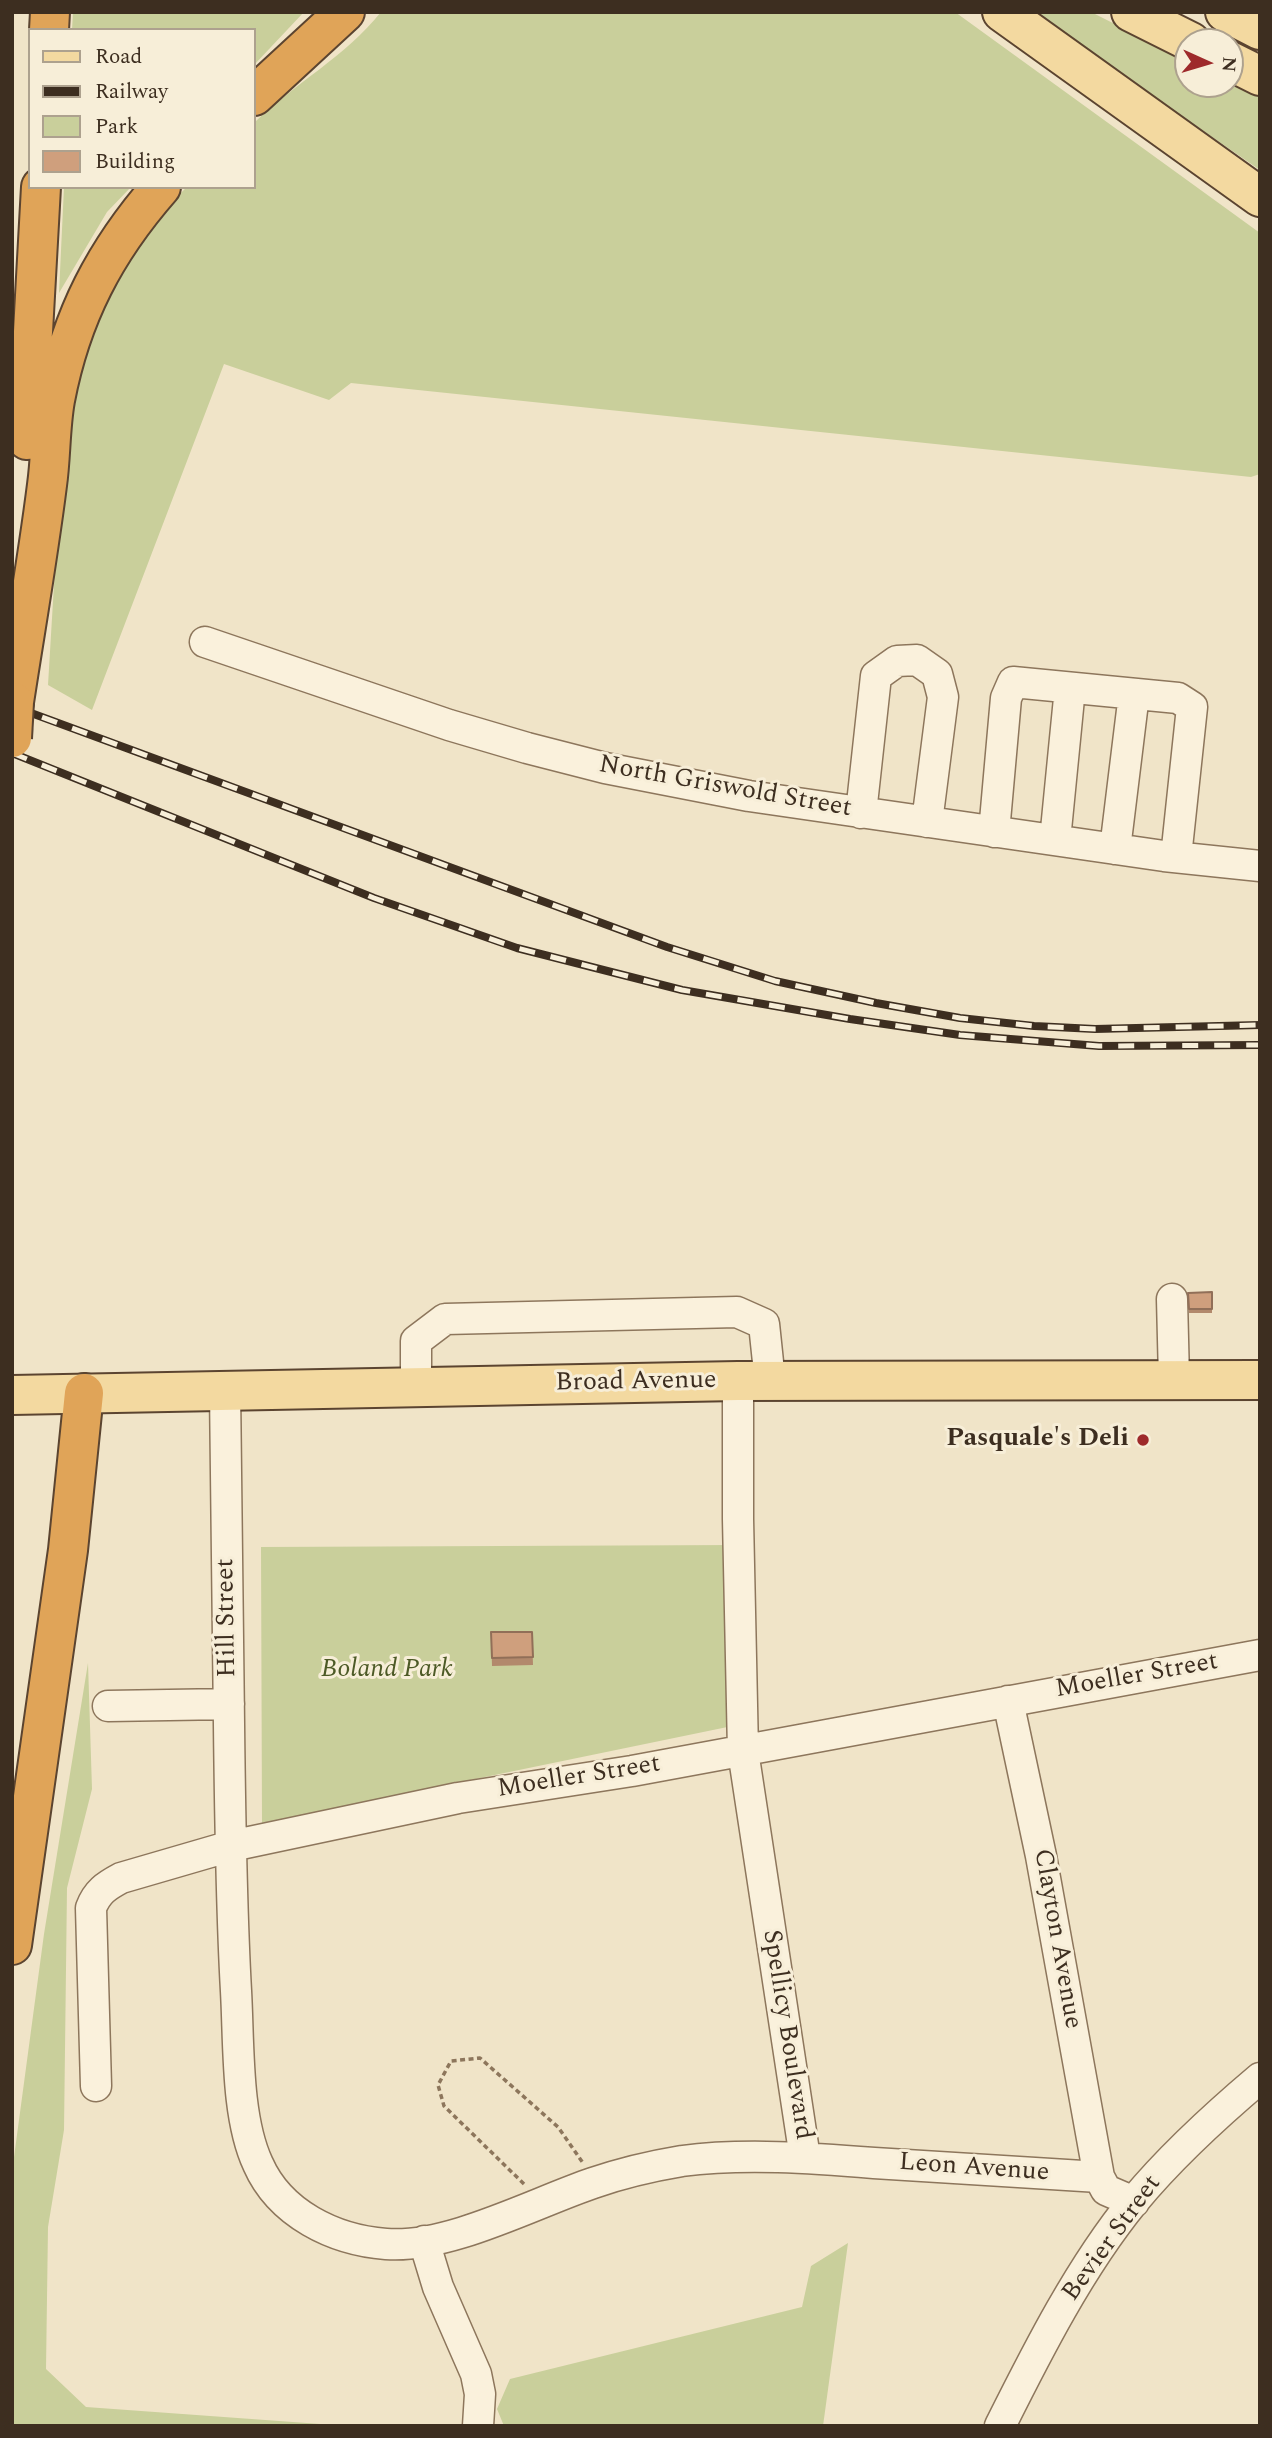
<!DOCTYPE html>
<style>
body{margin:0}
#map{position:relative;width:1272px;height:2438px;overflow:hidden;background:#f0e4c8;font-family:Spectral,serif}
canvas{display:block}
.frame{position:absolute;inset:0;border:14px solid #3d2e20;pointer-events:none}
.legend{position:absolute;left:28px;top:28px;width:228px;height:161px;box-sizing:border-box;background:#f7eed8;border:2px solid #ada18e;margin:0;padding:9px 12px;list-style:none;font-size:21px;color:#3d2e20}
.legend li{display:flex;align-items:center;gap:14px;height:35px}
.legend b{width:35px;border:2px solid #ada18e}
.north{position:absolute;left:1174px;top:28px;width:70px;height:70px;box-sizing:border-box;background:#f7eed8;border:2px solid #ada18e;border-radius:50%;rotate:94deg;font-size:19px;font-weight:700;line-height:28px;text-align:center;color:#3d2e20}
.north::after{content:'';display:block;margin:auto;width:24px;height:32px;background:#9e2a2b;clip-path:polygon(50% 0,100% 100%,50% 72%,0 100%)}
</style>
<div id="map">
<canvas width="1272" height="2438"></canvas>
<div class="frame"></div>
<ul class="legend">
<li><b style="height:9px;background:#f3d9a0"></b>Road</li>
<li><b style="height:9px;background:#3d2e20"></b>Railway</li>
<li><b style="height:19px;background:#c9cf9b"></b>Park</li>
<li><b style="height:19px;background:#cf9f7d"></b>Building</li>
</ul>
<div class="north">N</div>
</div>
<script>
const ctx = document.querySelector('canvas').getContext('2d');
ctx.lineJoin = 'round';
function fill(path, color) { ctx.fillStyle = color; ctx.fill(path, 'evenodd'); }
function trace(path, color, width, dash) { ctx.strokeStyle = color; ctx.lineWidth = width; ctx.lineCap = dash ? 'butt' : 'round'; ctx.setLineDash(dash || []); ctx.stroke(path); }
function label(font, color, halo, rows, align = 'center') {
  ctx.font = font + ' Spectral,serif'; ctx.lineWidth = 6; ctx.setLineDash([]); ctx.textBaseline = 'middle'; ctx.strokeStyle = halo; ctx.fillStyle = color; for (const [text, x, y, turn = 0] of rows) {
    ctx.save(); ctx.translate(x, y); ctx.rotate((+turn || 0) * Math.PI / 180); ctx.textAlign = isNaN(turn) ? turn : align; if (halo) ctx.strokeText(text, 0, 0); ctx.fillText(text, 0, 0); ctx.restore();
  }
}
fill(new Path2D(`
 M 73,12 L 304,12 L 254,65 L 254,30 L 72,30 Z
 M 381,12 L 955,12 L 1260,233 L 1260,474 L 1251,477 L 351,383 L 329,400 L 224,364 L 92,710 L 48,685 L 64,417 L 126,246 L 187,187 L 254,187 L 254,123 C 294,84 346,56 381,12 Z
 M 1030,12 L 1091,12 L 1188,61 L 1188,84 L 1230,84 L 1230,82 L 1260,97 L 1260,170 Z
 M 64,187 L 131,187 L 107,212 L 59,293 Z
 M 738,1545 L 742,1724 L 262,1823 L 261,1547 Z
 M 88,1663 L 92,1789 L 67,1888 L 64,2130 L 48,2227 L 46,2369 L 86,2407 L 348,2426 L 12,2426 L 12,2172 L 44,1934 Z
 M 848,2243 L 823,2426 L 504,2426 L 497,2409 L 510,2379 L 802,2307 L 811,2266 Z`), '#c9cf9b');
const minor = new Path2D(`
 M 205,642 L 449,725 L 527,748 L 605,768 L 749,796 L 1164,856 L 1260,866
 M 861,813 L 876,676 L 897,661 L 917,660 L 937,674 L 943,697 L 927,822
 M 994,832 L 1006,698 L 1013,682 L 1178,698 L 1192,707 L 1176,857
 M 1055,840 L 1070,688
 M 1115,849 L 1134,694
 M 1172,1299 L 1174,1379
 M 738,1381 L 738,1519 L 743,1751 L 805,2158
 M 416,1386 L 416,1341 L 445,1319 L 737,1312 L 764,1324 L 770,1381
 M 225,1389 C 226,1501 228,1612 229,1724 C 230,1813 231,1902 236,1991 C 239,2043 236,2117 258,2164 C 280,2214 334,2240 386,2244 C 448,2249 534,2203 593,2183 C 622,2173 652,2166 682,2161 C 743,2153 813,2158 874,2163 C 949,2167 1024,2172 1099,2177
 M 1008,1701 L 1041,1856 L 1099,2177 L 1106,2190 L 1134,2202
 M 108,1706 L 229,1704
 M 96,2086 L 91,1908 C 97,1892 106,1886 121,1878 L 231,1846 L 458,1798 L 632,1771 L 1260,1655
 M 424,2241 L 438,2287 L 476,2374 L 480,2394 L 478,2426
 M 1000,2426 C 1038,2350 1080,2267 1134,2201 C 1172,2155 1215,2116 1260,2078`);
const major = new Path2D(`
 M 1002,12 L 1260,197
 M 1131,12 L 1191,42
 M 1225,12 L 1260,30
 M 1230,61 L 1260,76
 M 12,1395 L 738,1381 L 1260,1380`);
const highway = new Path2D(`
 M 49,30 L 50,12
 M 254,96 L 345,12
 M 27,440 L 41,187
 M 14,702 C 25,630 38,557 47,485 C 51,457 50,428 55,400 C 71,316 105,251 161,187
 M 12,1945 L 68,1550 L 84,1393`);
trace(minor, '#8d765c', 33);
trace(major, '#5b4430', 42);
trace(highway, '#5b4430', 42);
trace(new Path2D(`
 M 524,2184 L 444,2106 L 438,2085 L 451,2061 L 480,2058 L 558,2127 L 583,2163`), '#8d765c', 3.5, [5, 3.5]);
trace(minor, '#faf1dc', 30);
trace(major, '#f3d9a0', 38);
trace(highway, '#e0a458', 38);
const rail = new Path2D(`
 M 12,706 L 667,947 L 775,981 L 876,1003 L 960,1018 L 1034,1026 L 1095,1029 L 1260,1025
 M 12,753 L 374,898 L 517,948 L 682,990 L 850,1019 L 960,1035 L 1099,1046 L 1260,1045`);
trace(rail, '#3d2e20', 8);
trace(rail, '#f7eed8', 5, [16]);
const highwayBridge = new Path2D(`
 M 12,738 L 14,702`);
trace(highwayBridge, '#5b4430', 42, []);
trace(highwayBridge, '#e0a458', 38);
fill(new Path2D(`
 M 1212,1292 L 1212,1313 L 1189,1313 L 1188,1293 Z
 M 491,1632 L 532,1632 L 533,1665 L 492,1666 Z`), '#b2896c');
const building = new Path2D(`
 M 1212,1292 L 1212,1309 L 1189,1309 L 1188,1293 Z
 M 491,1632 L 532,1632 L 533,1657 L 492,1658 Z`);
fill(building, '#cf9f7d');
trace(building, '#916f58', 2);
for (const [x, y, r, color] of [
 [1143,1440,7,"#9e2a2b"]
]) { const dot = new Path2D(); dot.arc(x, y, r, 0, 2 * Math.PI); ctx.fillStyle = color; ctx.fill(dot); trace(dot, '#f7eed8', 2.5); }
label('26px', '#3d2e20', '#f7eed8', [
 ["North Griswold Street",725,788,10],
 ["Broad Avenue",636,1383,-1],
 ["Hill Street",228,1618,-91],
 ["Moeller Street",1137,1677,-10],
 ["Moeller Street",579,1778,-9],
 ["Clayton Avenue",1056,1939,80],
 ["Spellicy Boulevard",786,2035,81],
 ["Leon Avenue",974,2169,4],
 ["Bevier Street",1113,2239,-54]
]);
label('bold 26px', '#3d2e20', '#f7eed8', [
 ["Pasquale's Deli",1129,1440]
], 'right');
label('italic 26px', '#4d5a26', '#f7eed8', [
 ["Boland Park",387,1671]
]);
</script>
